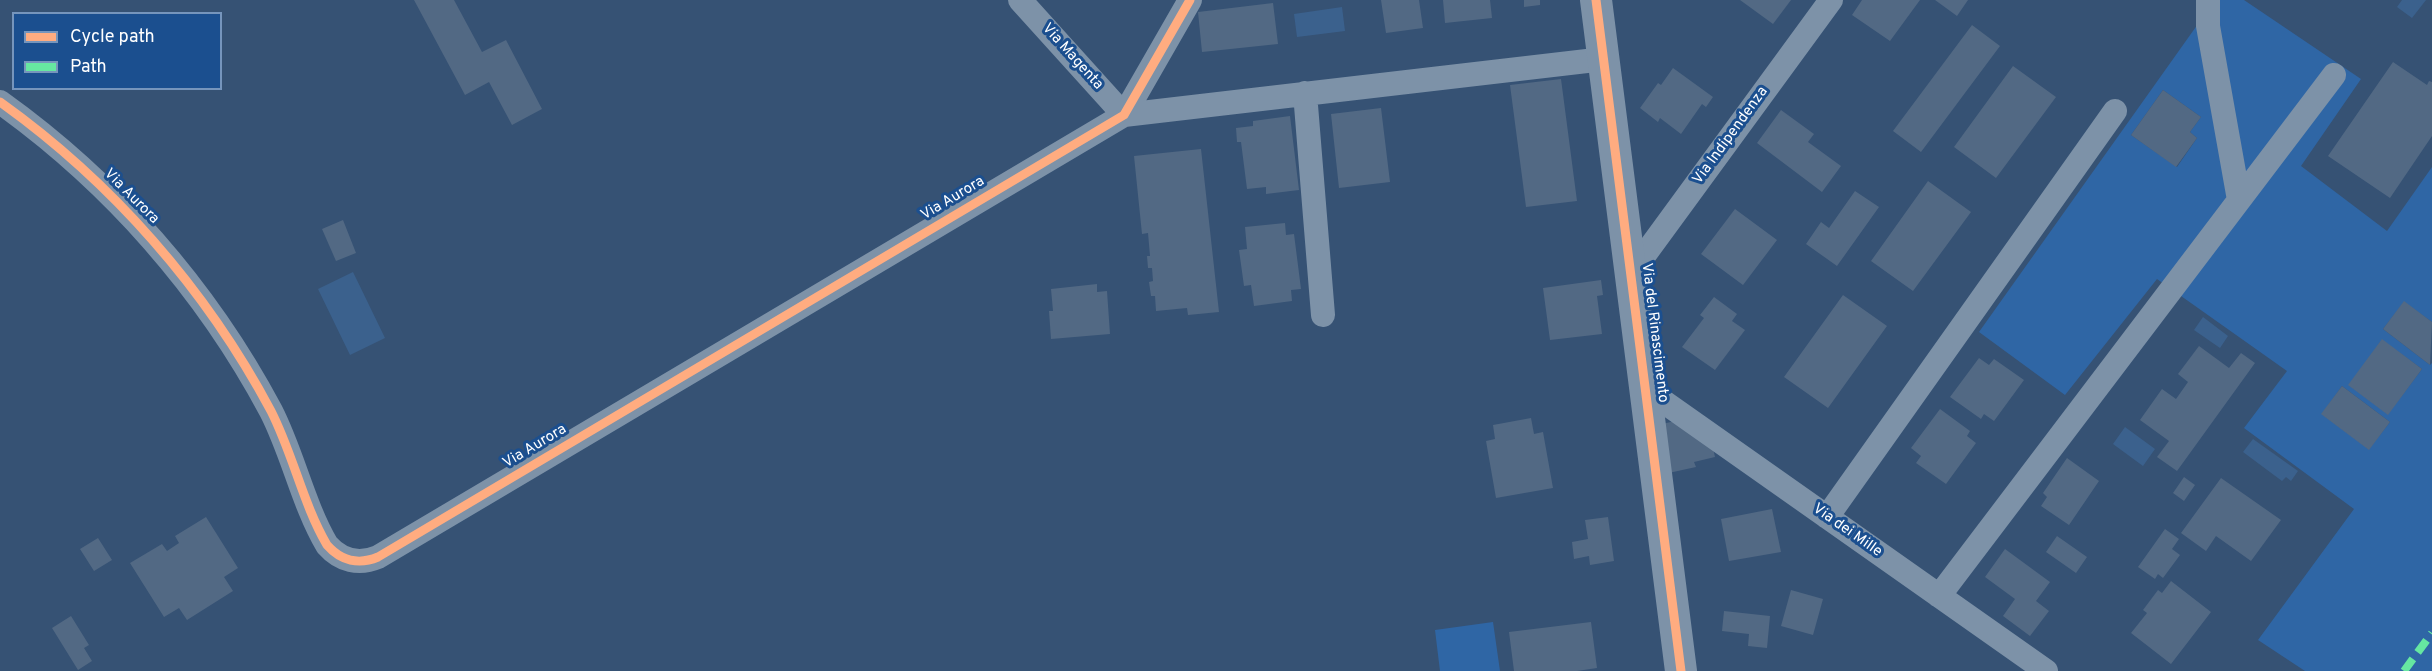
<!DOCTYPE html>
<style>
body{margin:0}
#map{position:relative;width:2432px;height:671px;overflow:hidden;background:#365274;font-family:Overpass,sans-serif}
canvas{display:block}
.legend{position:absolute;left:12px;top:12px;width:210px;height:78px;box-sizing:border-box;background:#1b4f8f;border:2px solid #7695bc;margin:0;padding:8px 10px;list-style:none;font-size:18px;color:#fff}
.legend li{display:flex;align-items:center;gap:12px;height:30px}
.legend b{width:30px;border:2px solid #7695bc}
</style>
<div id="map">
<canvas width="2432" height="671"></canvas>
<ul class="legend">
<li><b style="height:8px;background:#ffac80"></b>Cycle path</li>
<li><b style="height:8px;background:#66e7a1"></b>Path</li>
</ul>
</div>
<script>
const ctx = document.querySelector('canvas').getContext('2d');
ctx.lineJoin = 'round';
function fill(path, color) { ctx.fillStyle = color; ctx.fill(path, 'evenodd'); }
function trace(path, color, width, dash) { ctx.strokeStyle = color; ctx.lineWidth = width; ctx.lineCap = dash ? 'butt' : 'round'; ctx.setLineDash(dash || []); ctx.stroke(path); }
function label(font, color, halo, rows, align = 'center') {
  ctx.font = font + ' Overpass,sans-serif'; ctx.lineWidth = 6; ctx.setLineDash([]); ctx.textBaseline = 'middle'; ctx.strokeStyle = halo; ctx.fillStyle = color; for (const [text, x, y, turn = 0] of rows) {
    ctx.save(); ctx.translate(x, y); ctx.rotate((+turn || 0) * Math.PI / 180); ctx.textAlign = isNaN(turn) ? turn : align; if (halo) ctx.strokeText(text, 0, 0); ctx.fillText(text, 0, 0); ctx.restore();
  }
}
fill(new Path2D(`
 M 2215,0 L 2244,0 L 2361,79 L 2301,166 L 2387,231 L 2432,167 L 2432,322 L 2404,302 L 2383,329 L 2430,365 L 2432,363 L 2432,671 L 2305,671 L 2258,640 L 2354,509 L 2244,428 L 2287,371 L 2157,279 L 2065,395 L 1979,332 ZM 2163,90 L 2201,117 L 2190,132 L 2197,138 L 2177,167 L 2131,135 ZM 2382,340 L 2422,369 L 2388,414 L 2349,385 ZM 2342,386 L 2390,422 L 2369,449 L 2322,414 Z
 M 1493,622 L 1500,671 L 1440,671 L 1435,630 Z`), '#2f66a5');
fill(new Path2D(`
 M 2402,0 L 2426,0 L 2412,18 L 2397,7 Z
 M 1342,7 L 1345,31 L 1297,37 L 1294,14 Z
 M 353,272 L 385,338 L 350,355 L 318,289 Z
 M 2203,317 L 2228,336 L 2220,348 L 2194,330 Z
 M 2125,427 L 2155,449 L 2143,466 L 2113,444 Z
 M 2253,439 L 2298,471 L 2291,481 L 2286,477 L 2282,481 L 2243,452 Z`), '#3b618d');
fill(new Path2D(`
 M 414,0 L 454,0 L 482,52 L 506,40 L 542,109 L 512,125 L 489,82 L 465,95 Z
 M 1381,0 L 1419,0 L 1423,28 L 1386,33 Z
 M 1443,0 L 1490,0 L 1492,18 L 1445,23 Z
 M 1524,0 L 1540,0 L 1540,5 L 1524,7 Z
 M 1740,0 L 1791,0 L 1773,24 Z
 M 1862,0 L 1920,0 L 1890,41 L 1852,15 Z
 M 1935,0 L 1968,0 L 1957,16 Z
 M 1273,3 L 1278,44 L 1202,52 L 1198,12 Z
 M 1972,25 L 2000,46 L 1921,152 L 1893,131 Z
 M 2393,62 L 2427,85 L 2429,81 L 2432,82 L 2432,136 L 2390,198 L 2328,156 Z
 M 2013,66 L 2056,97 L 1996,178 L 1954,147 Z
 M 1673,68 L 1713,97 L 1706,107 L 1702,104 L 1681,134 L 1660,118 L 1658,122 L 1640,108 L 1658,83 L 1661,85 Z
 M 1561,79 L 1577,201 L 1526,207 L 1510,85 Z
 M 2163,90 L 2201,117 L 2190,132 L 2197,138 L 2176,167 L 2131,135 Z
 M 1381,108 L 1390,182 L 1339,188 L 1331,114 Z
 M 1781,110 L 1814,134 L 1808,142 L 1841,166 L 1822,192 L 1757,143 Z
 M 1290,116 L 1299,190 L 1266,194 L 1266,187 L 1247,189 L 1241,142 L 1237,142 L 1236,128 L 1253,126 L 1253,121 Z
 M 1201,149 L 1219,312 L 1188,315 L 1187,308 L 1156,311 L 1155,296 L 1151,296 L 1149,282 L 1153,281 L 1152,268 L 1148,268 L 1147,256 L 1150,256 L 1148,233 L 1142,234 L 1134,156 Z
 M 1928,181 L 1971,212 L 1913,291 L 1871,261 Z
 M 1855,191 L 1879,207 L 1837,266 L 1806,244 L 1821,222 L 1829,228 Z
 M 1735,209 L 1777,240 L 1743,285 L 1701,254 Z
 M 343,220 L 356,253 L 336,261 L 322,229 Z
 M 1285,223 L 1286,235 L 1294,234 L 1301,289 L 1291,290 L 1292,301 L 1254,306 L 1251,285 L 1244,286 L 1239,250 L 1247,249 L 1245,227 Z
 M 1601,280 L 1603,295 L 1597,296 L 1602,334 L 1550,340 L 1543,288 Z
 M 1097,284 L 1097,292 L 1107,291 L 1110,334 L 1051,339 L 1049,311 L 1053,311 L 1051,289 Z
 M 1843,295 L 1887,326 L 1828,408 L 1784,377 Z
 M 1714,297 L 1737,314 L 1732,321 L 1745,330 L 1715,370 L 1682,347 L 1704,318 L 1700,315 Z
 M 2404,301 L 2432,322 L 2430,365 L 2383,329 Z
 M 2382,339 L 2422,369 L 2388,415 L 2348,385 Z
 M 2199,346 L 2229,368 L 2241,353 L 2255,363 L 2177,471 L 2157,457 L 2169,441 L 2140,420 L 2162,389 L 2176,399 L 2188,382 L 2178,374 Z
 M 1979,358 L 1989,365 L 1994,359 L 2024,380 L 1994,421 L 1984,414 L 1981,419 L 1950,397 Z
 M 2342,386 L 2390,422 L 2369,450 L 2321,414 Z
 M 1940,409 L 1970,431 L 1967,436 L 1976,443 L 1946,484 L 1916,463 L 1921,456 L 1911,448 Z
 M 1531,418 L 1534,434 L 1543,432 L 1553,488 L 1496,498 L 1486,441 L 1495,439 L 1493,425 Z
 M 1684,419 L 1710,435 L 1715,457 L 1694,462 L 1696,467 L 1664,474 L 1662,424 Z
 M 2067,458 L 2099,481 L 2069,525 L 2041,506 L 2047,497 L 2043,493 Z
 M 2184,477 L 2195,485 L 2184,501 L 2173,493 Z
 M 2221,478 L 2281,520 L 2251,561 L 2216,536 L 2206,551 L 2181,533 Z
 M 1772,509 L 1781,552 L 1729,561 L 1721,519 Z
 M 206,517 L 238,568 L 224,577 L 233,591 L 187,620 L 179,608 L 164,617 L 130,563 L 162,544 L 167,551 L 179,543 L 175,536 Z
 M 1608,517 L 1614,561 L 1590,565 L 1589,556 L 1574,559 L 1572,542 L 1588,539 L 1585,520 Z
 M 2165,529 L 2179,539 L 2172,549 L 2180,555 L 2163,578 L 2158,574 L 2155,579 L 2138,567 Z
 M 2057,536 L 2087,557 L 2076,573 L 2046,552 Z
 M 98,538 L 112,560 L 94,571 L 80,549 Z
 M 2005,549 L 2050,582 L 2036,601 L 2049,611 L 2030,636 L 2003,616 L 2015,599 L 1985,577 Z
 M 2171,581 L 2211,612 L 2171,664 L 2131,633 L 2147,613 L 2143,610 L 2158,590 L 2162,593 Z
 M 1791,590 L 1823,599 L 1813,635 L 1781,626 Z
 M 1724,611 L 1770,616 L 1767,648 L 1748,646 L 1749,634 L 1722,631 Z
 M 71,616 L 89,645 L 84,648 L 92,661 L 78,670 L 52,628 Z
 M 1591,622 L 1597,668 L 1577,671 L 1514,671 L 1509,632 Z`), '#526984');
trace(new Path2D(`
 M 1020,0 L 1124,115
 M 2208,0 L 2208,26 L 2239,200
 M 1305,93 L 1323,315
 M 0,102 C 112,182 206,289 271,411 C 293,454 303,504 327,545 C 341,561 359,565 378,557 L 1124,115 L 1190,0
 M 1124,115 L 1604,59
 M 1632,272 L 1831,0
 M 1647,390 L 2046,671
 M 1827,517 L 2115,111
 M 1939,596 L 2334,75`), '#7d92a8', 24);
trace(new Path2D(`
 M 1596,0 L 1681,671`), '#7d92a8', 32);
trace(new Path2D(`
 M 2404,671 L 2432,633`), '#66e7a1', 8, [15, 8]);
trace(new Path2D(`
 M 1596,0 L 1681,671
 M 0,102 C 112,182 206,289 271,411 C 293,454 303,504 327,545 C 341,561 359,565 378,557 L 1124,115 L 1190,0`), '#ffac80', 9);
label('15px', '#fff', '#1b4f8f', [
 ["Via Magenta",1072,57,48],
 ["Via Indipendenza",1731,136,-54],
 ["Via Aurora",131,197,45],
 ["Via Aurora",953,199,-31],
 ["Via del Rinascimento",1654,333,83],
 ["Via Aurora",535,447,-31],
 ["Via dei Mille",1847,531,35]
]);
</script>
